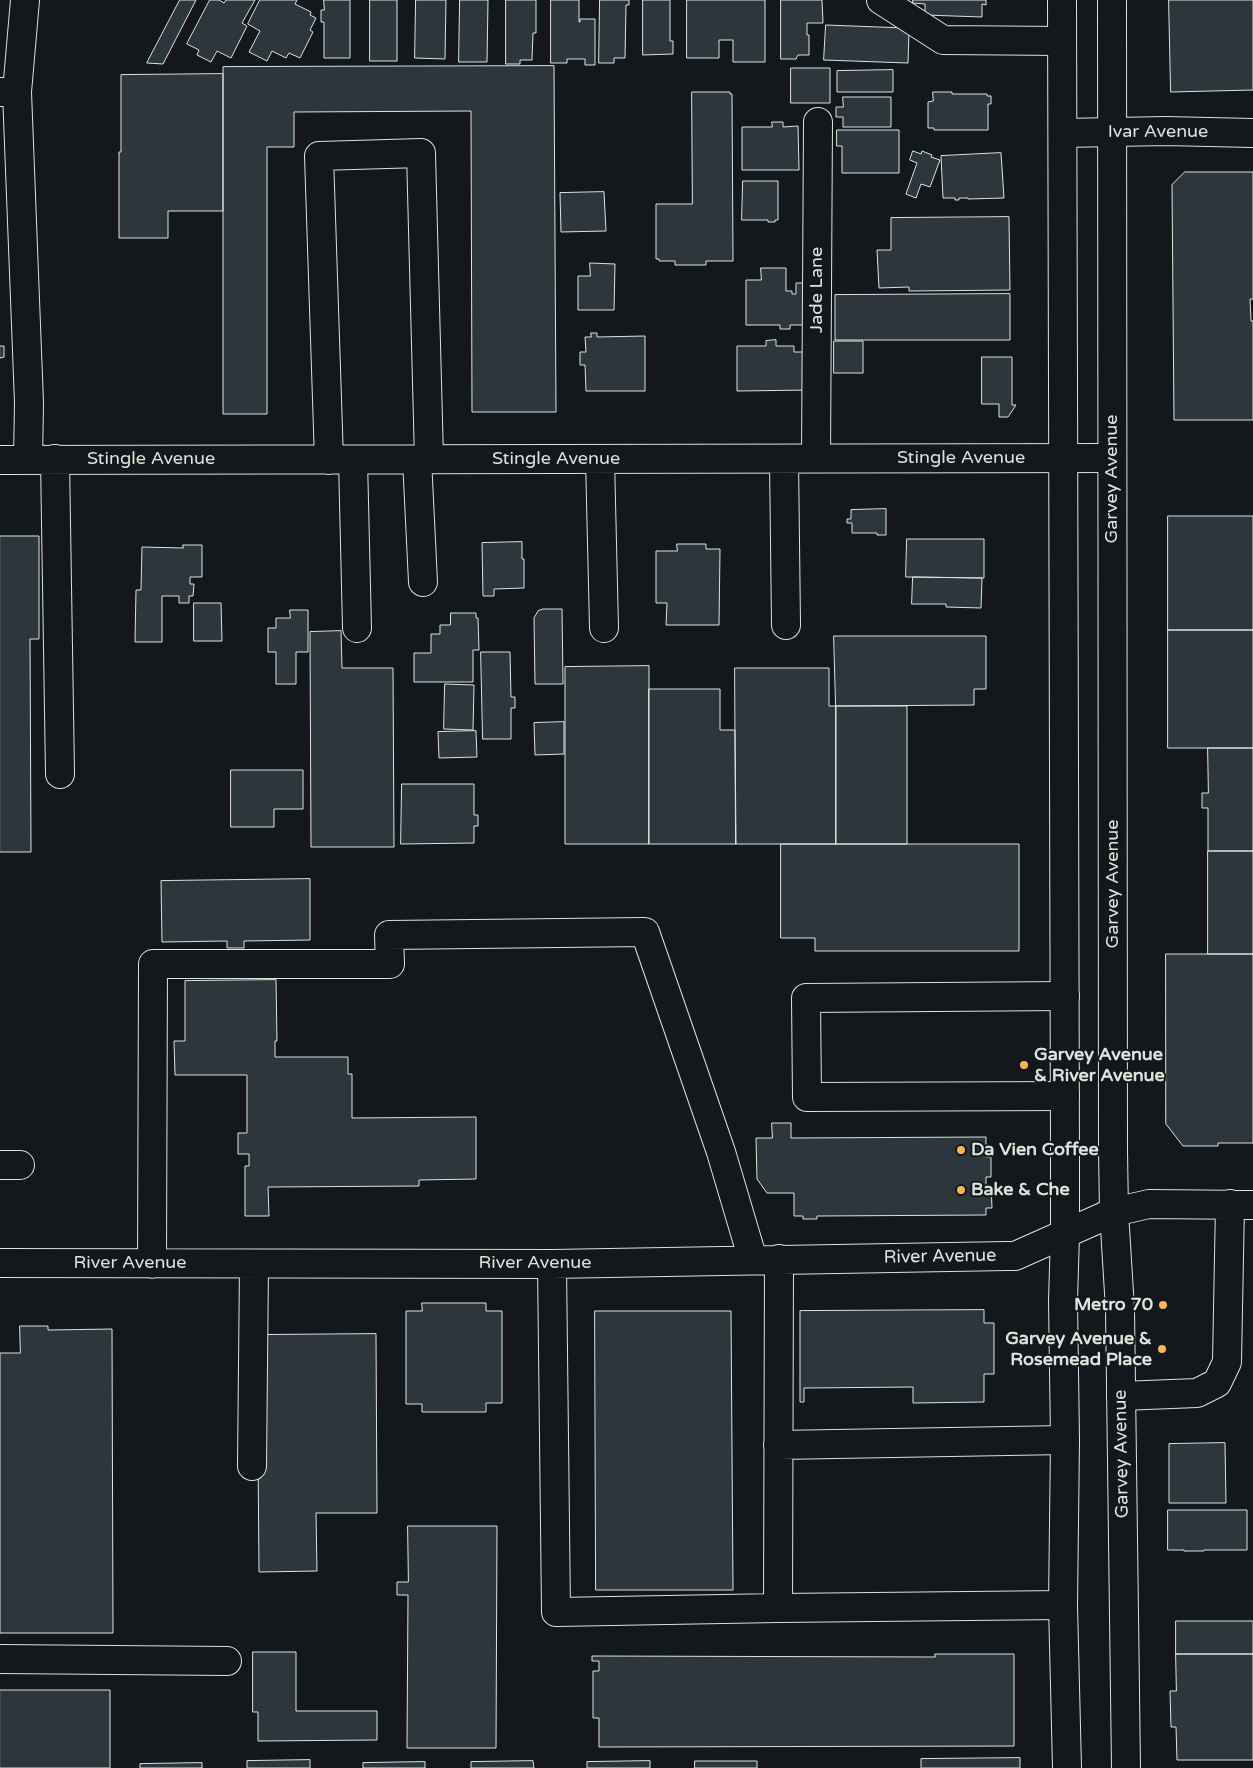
<!DOCTYPE html>
<style>
body{margin:0}
canvas{display:block;background:#14181c}
</style>
<canvas width="1253" height="1768"></canvas>
<script>
const ctx = document.querySelector('canvas').getContext('2d');
ctx.lineJoin = 'round';
function fill(path, color) { ctx.fillStyle = color; ctx.fill(path, 'evenodd'); }
function trace(path, color, width, dash) { ctx.strokeStyle = color; ctx.lineWidth = width; ctx.lineCap = dash ? 'butt' : 'round'; ctx.setLineDash(dash || []); ctx.stroke(path); }
function label(font, color, halo, rows, align = 'center') {
  ctx.font = font + ' "Varela Round",sans-serif'; ctx.lineWidth = 4; ctx.setLineDash([]); ctx.textBaseline = 'middle'; ctx.strokeStyle = halo; ctx.fillStyle = color; for (const [text, x, y, turn = 0] of rows) {
    ctx.save(); ctx.translate(x, y); ctx.rotate((+turn || 0) * Math.PI / 180); ctx.textAlign = isNaN(turn) ? turn : align; if (halo) ctx.strokeText(text, 0, 0); ctx.fillText(text, 0, 0); ctx.restore();
  }
}
const building = new Path2D(`
 M 180,0 L 196,0 L 163,64 L 147,63 Z
 M 210,0 L 219,0 L 224,3 L 226,0 L 255,0 L 242,23 L 247,26 L 231,58 L 217,51 L 211,62 L 197,55 L 199,50 L 187,44 Z
 M 260,0 L 297,0 L 295,4 L 311,12 L 310,15 L 316,18 L 310,30 L 313,32 L 300,58 L 289,53 L 286,58 L 272,51 L 267,61 L 249,52 L 260,31 L 248,24 Z
 M 324,0 L 350,0 L 350,58 L 324,58 L 324,22 L 321,22 L 321,10 L 324,10 Z
 M 370,0 L 397,0 L 397,61 L 370,61 Z
 M 416,0 L 446,0 L 445,59 L 415,58 Z
 M 460,0 L 488,0 L 487,62 L 459,62 Z
 M 506,0 L 536,0 L 536,33 L 533,33 L 532,60 L 520,60 L 520,64 L 506,64 Z
 M 551,0 L 579,0 L 579,22 L 580,22 L 580,19 L 595,19 L 595,65 L 585,65 L 585,59 L 567,59 L 567,63 L 551,63 Z
 M 600,0 L 629,0 L 629,5 L 626,5 L 625,58 L 614,58 L 614,63 L 599,63 Z
 M 643,0 L 670,0 L 670,41 L 673,41 L 673,54 L 643,55 Z
 M 687,0 L 765,0 L 765,62 L 733,62 L 733,40 L 719,40 L 719,58 L 687,58 Z
 M 781,0 L 822,0 L 823,23 L 807,23 L 807,35 L 809,35 L 809,55 L 798,55 L 796,59 L 781,59 Z
 M 913,0 L 986,0 L 986,5 L 982,4 L 982,17 L 925,15 L 925,4 L 913,3 Z
 M 1169,0 L 1253,0 L 1253,90 L 1171,92 Z
 M 826,25 L 905,28 L 909,31 L 908,63 L 824,60 Z
 M 554,66 L 556,412 L 472,412 L 471,111 L 294,112 L 294,147 L 267,147 L 267,414 L 223,414 L 223,67 Z
 M 791,68 L 830,68 L 830,103 L 791,103 Z
 M 893,70 L 893,92 L 837,92 L 837,71 Z
 M 223,74 L 223,211 L 168,211 L 168,238 L 119,238 L 119,152 L 121,152 L 121,75 Z
 M 692,92 L 730,92 L 730,94 L 732,94 L 733,261 L 706,261 L 706,265 L 675,265 L 675,261 L 659,261 L 659,259 L 656,259 L 656,204 L 692,204 Z
 M 933,92 L 952,92 L 952,94 L 987,94 L 987,96 L 991,96 L 991,104 L 988,104 L 988,130 L 934,130 L 934,128 L 928,128 L 928,102 L 933,101 Z
 M 843,97 L 891,97 L 891,127 L 843,127 L 843,117 L 836,117 L 836,107 L 843,107 Z
 M 772,122 L 783,122 L 783,127 L 798,126 L 799,170 L 742,170 L 742,127 L 772,127 Z
 M 837,130 L 899,130 L 899,173 L 842,173 L 842,146 L 837,146 Z
 M 913,151 L 921,154 L 922,151 L 932,155 L 931,157 L 940,160 L 930,187 L 921,184 L 916,198 L 906,194 L 917,163 L 910,160 Z
 M 1001,153 L 1004,198 L 968,199 L 968,198 L 959,198 L 959,200 L 955,200 L 955,198 L 943,198 L 941,156 Z
 M 1185,172 L 1253,172 L 1253,299 L 1250,299 L 1251,321 L 1253,321 L 1253,420 L 1174,420 L 1172,185 Z
 M 743,181 L 778,181 L 778,220 L 775,220 L 775,222 L 768,222 L 768,220 L 742,220 Z
 M 604,192 L 606,231 L 561,232 L 560,193 Z
 M 1009,217 L 1010,290 L 909,291 L 909,287 L 879,288 L 877,250 L 891,250 L 891,218 Z
 M 590,263 L 615,264 L 614,310 L 578,310 L 578,276 L 590,276 Z
 M 761,268 L 786,268 L 786,291 L 792,291 L 792,294 L 796,294 L 796,283 L 813,283 L 812,325 L 790,325 L 790,329 L 780,329 L 780,325 L 746,325 L 746,280 L 761,280 Z
 M 1010,294 L 1010,340 L 835,340 L 835,295 Z
 M 591,333 L 597,333 L 597,337 L 645,336 L 645,391 L 586,391 L 585,365 L 580,365 L 580,352 L 586,352 L 585,337 L 591,337 Z
 M 776,340 L 776,346 L 794,346 L 794,352 L 812,352 L 812,390 L 737,391 L 737,346 L 766,346 L 766,341 Z
 M 834,341 L 863,341 L 863,373 L 834,373 Z
 M 0,346 L 4,346 L 4,357 L 0,358 Z
 M 982,357 L 1012,357 L 1012,405 L 1016,405 L 1008,417 L 999,417 L 999,404 L 982,404 Z
 M 886,509 L 886,535 L 877,535 L 877,533 L 852,533 L 852,523 L 847,523 L 847,519 L 851,519 L 851,510 Z
 M 1168,516 L 1253,516 L 1253,630 L 1168,630 Z
 M 0,536 L 39,536 L 39,639 L 30,639 L 31,852 L 0,852 Z
 M 907,539 L 984,539 L 984,578 L 906,577 Z
 M 522,542 L 522,559 L 524,559 L 524,588 L 494,589 L 494,596 L 483,596 L 482,543 Z
 M 677,544 L 706,544 L 706,549 L 720,549 L 719,625 L 666,625 L 667,603 L 656,603 L 656,551 L 677,551 Z
 M 183,545 L 202,545 L 202,577 L 190,577 L 190,584 L 194,584 L 193,596 L 189,596 L 189,603 L 179,603 L 179,596 L 162,596 L 162,642 L 135,642 L 136,590 L 141,590 L 142,547 L 183,548 Z
 M 913,577 L 982,578 L 981,608 L 946,607 L 946,604 L 912,604 Z
 M 194,603 L 221,603 L 222,641 L 194,641 Z
 M 543,609 L 562,609 L 563,684 L 535,684 L 534,618 L 538,611 Z
 M 290,610 L 308,610 L 308,652 L 296,652 L 296,684 L 276,684 L 276,652 L 268,652 L 268,628 L 276,628 L 276,618 L 290,618 Z
 M 451,613 L 476,613 L 476,618 L 478,618 L 479,650 L 473,650 L 473,682 L 414,682 L 414,653 L 431,653 L 431,634 L 440,634 L 440,625 L 450,625 Z
 M 1168,630 L 1253,630 L 1253,748 L 1168,748 Z
 M 341,631 L 342,668 L 393,668 L 394,847 L 311,847 L 310,632 Z
 M 834,636 L 986,636 L 986,689 L 974,689 L 974,705 L 836,706 Z
 M 481,652 L 510,652 L 511,697 L 515,697 L 515,708 L 511,708 L 511,739 L 483,739 Z
 M 649,666 L 649,844 L 565,844 L 565,667 Z
 M 735,668 L 829,668 L 829,706 L 836,706 L 836,844 L 736,844 Z
 M 445,684 L 474,685 L 473,730 L 444,729 Z
 M 649,689 L 720,689 L 720,730 L 735,730 L 736,844 L 649,844 Z
 M 836,706 L 907,706 L 907,844 L 836,844 Z
 M 564,722 L 564,754 L 535,755 L 534,723 Z
 M 476,731 L 477,757 L 439,758 L 438,732 Z
 M 1208,748 L 1253,748 L 1253,851 L 1208,851 L 1208,808 L 1202,808 L 1202,793 L 1208,793 Z
 M 231,770 L 303,770 L 303,809 L 274,809 L 274,827 L 231,827 Z
 M 402,784 L 474,784 L 474,815 L 478,815 L 478,826 L 474,826 L 474,843 L 401,844 Z
 M 781,844 L 1019,844 L 1019,951 L 815,951 L 815,938 L 781,938 Z
 M 1208,851 L 1253,851 L 1253,954 L 1208,954 Z
 M 310,879 L 310,940 L 244,941 L 244,948 L 227,948 L 227,941 L 162,942 L 161,881 Z
 M 1166,954 L 1253,954 L 1253,1143 L 1218,1143 L 1218,1146 L 1183,1146 L 1166,1124 Z
 M 276,980 L 277,1041 L 275,1041 L 275,1057 L 348,1057 L 348,1074 L 352,1074 L 352,1118 L 476,1117 L 476,1179 L 419,1180 L 419,1186 L 268,1187 L 269,1216 L 245,1216 L 245,1166 L 249,1166 L 249,1154 L 238,1154 L 238,1133 L 247,1133 L 247,1075 L 175,1075 L 174,1041 L 185,1041 L 185,981 Z
 M 772,1123 L 791,1123 L 791,1138 L 986,1137 L 986,1157 L 991,1157 L 991,1177 L 986,1177 L 986,1185 L 991,1185 L 992,1208 L 986,1208 L 986,1215 L 817,1216 L 817,1219 L 803,1219 L 803,1216 L 794,1216 L 794,1193 L 767,1193 L 757,1179 L 756,1138 L 772,1138 Z
 M 422,1303 L 486,1303 L 486,1311 L 502,1311 L 502,1403 L 486,1403 L 486,1412 L 422,1412 L 422,1404 L 406,1404 L 406,1311 L 422,1311 Z
 M 984,1310 L 984,1323 L 994,1323 L 994,1374 L 984,1374 L 984,1402 L 913,1403 L 913,1387 L 804,1388 L 804,1402 L 800,1402 L 800,1311 Z
 M 595,1311 L 731,1311 L 733,1590 L 596,1590 Z
 M 20,1326 L 48,1326 L 48,1330 L 112,1329 L 113,1633 L 0,1633 L 0,1353 L 20,1353 Z
 M 376,1334 L 377,1513 L 316,1513 L 317,1571 L 259,1572 L 257,1335 Z
 M 1225,1443 L 1226,1503 L 1169,1503 L 1169,1444 Z
 M 1168,1510 L 1247,1510 L 1247,1550 L 1204,1550 L 1204,1551 L 1184,1551 L 1184,1550 L 1168,1550 Z
 M 408,1526 L 497,1526 L 496,1748 L 407,1748 L 408,1595 L 397,1595 L 397,1582 L 408,1582 Z
 M 1176,1621 L 1253,1621 L 1253,1654 L 1176,1654 Z
 M 253,1652 L 296,1652 L 296,1711 L 377,1711 L 377,1740 L 258,1741 L 258,1712 L 253,1712 Z
 M 935,1654 L 1014,1654 L 1014,1746 L 599,1747 L 599,1718 L 593,1718 L 593,1671 L 599,1671 L 599,1661 L 592,1661 L 592,1656 L 935,1657 Z
 M 1176,1654 L 1253,1654 L 1253,1760 L 1177,1760 L 1176,1727 L 1171,1727 L 1170,1691 L 1176,1691 Z
 M 0,1690 L 110,1690 L 110,1768 L 0,1768 Z
 M 1020,1758 L 1020,1768 L 921,1768 L 921,1759 Z
 M 310,1760 L 310,1768 L 247,1768 L 247,1761 Z
 M 533,1761 L 534,1768 L 471,1768 L 471,1762 Z
 M 650,1761 L 650,1768 L 587,1768 L 587,1762 Z
 M 695,1761 L 757,1761 L 757,1768 L 695,1768 Z
 M 425,1762 L 425,1768 L 363,1768 L 363,1763 Z
 M 202,1763 L 202,1768 L 140,1768 L 140,1764 Z`);
fill(building, '#2c363c');
trace(building, '#d8e6dc', 1);
const minor = new Path2D(`
 M 881,0 L 943,40 L 1062,41
 M 0,92 L 17,92 L 29,403 L 28,459
 M 17,92 L 25,0
 M 1063,133 L 1165,131 L 1253,133
 M 816,458 L 818,122
 M 55,459 L 60,774
 M 417,459 L 423,582
 M 600,459 L 604,628
 M 784,459 L 786,625
 M 0,460 L 1112,458
 M 329,460 L 319,156 L 421,153 L 429,459
 M 353,460 L 357,628
 M 1065,996 L 806,998 L 807,1097 L 1065,1096
 M 0,1165 L 20,1165
 M 779,1259 L 778,1608 L 1063,1605
 M 0,1263 L 552,1264 L 1007,1256 L 1015,1256 L 1114,1212 L 1149,1204 L 1253,1205
 M 152,1264 L 153,964 L 390,964 L 389,935 L 645,932 L 721,1152 L 753,1260
 M 552,1264 L 556,1612 L 778,1608
 M 1121,1396 L 1197,1393 L 1217,1383 L 1227,1362 L 1230,1204
 M 778,1445 L 1065,1440
 M 252,1466 L 254,1264
 M 0,1659 L 227,1661`);
const major = new Path2D(`
 M 1062,0 L 1065,1151 L 1065,1234 L 1063,1301 L 1065,1440 L 1063,1605 L 1067,1768
 M 1112,0 L 1113,1151 L 1114,1212 L 1120,1309 L 1126,1768`);
trace(minor, '#d8e6dc', 30);
trace(major, '#d8e6dc', 30);
trace(minor, '#14181c', 28);
trace(major, '#14181c', 28);
for (const [x, y, r, color] of [
 [1024,1065,5,"#ffb74d"],
 [961,1150,5,"#ffb74d"],
 [961,1190,5,"#ffb74d"],
 [1163,1305,5,"#ffb74d"],
 [1162,1349,5,"#ffb74d"]
]) { const dot = new Path2D(); dot.arc(x, y, r, 0, 2 * Math.PI); ctx.fillStyle = color; ctx.fill(dot); trace(dot, '#14181c', 2); }
label('18px', '#d8e6dc', '#14181c', [
 ["Ivar Avenue",1158,132],
 ["Jade Lane",817,290,-90],
 ["Stingle Avenue",961,458],
 ["Stingle Avenue",151,459],
 ["Stingle Avenue",556,459],
 ["Garvey Avenue",1112,479,-90],
 ["Garvey Avenue",1113,884,-90],
 ["River Avenue",940,1257,-1],
 ["River Avenue",130,1263],
 ["River Avenue",535,1263],
 ["Garvey Avenue",1122,1454,-91]
]);
label('bold 18px', '#d8e6dc', '#14181c', [
 ["Garvey Avenue",1034,1055],
 ["& River Avenue",1034,1076],
 ["Da Vien Coffee",971,1150],
 ["Bake & Che",971,1190],
 ["Metro 70",1153,1305,"right"],
 ["Garvey Avenue &",1152,1339,"right"],
 ["Rosemead Place",1152,1360,"right"]
], 'left');
</script>
